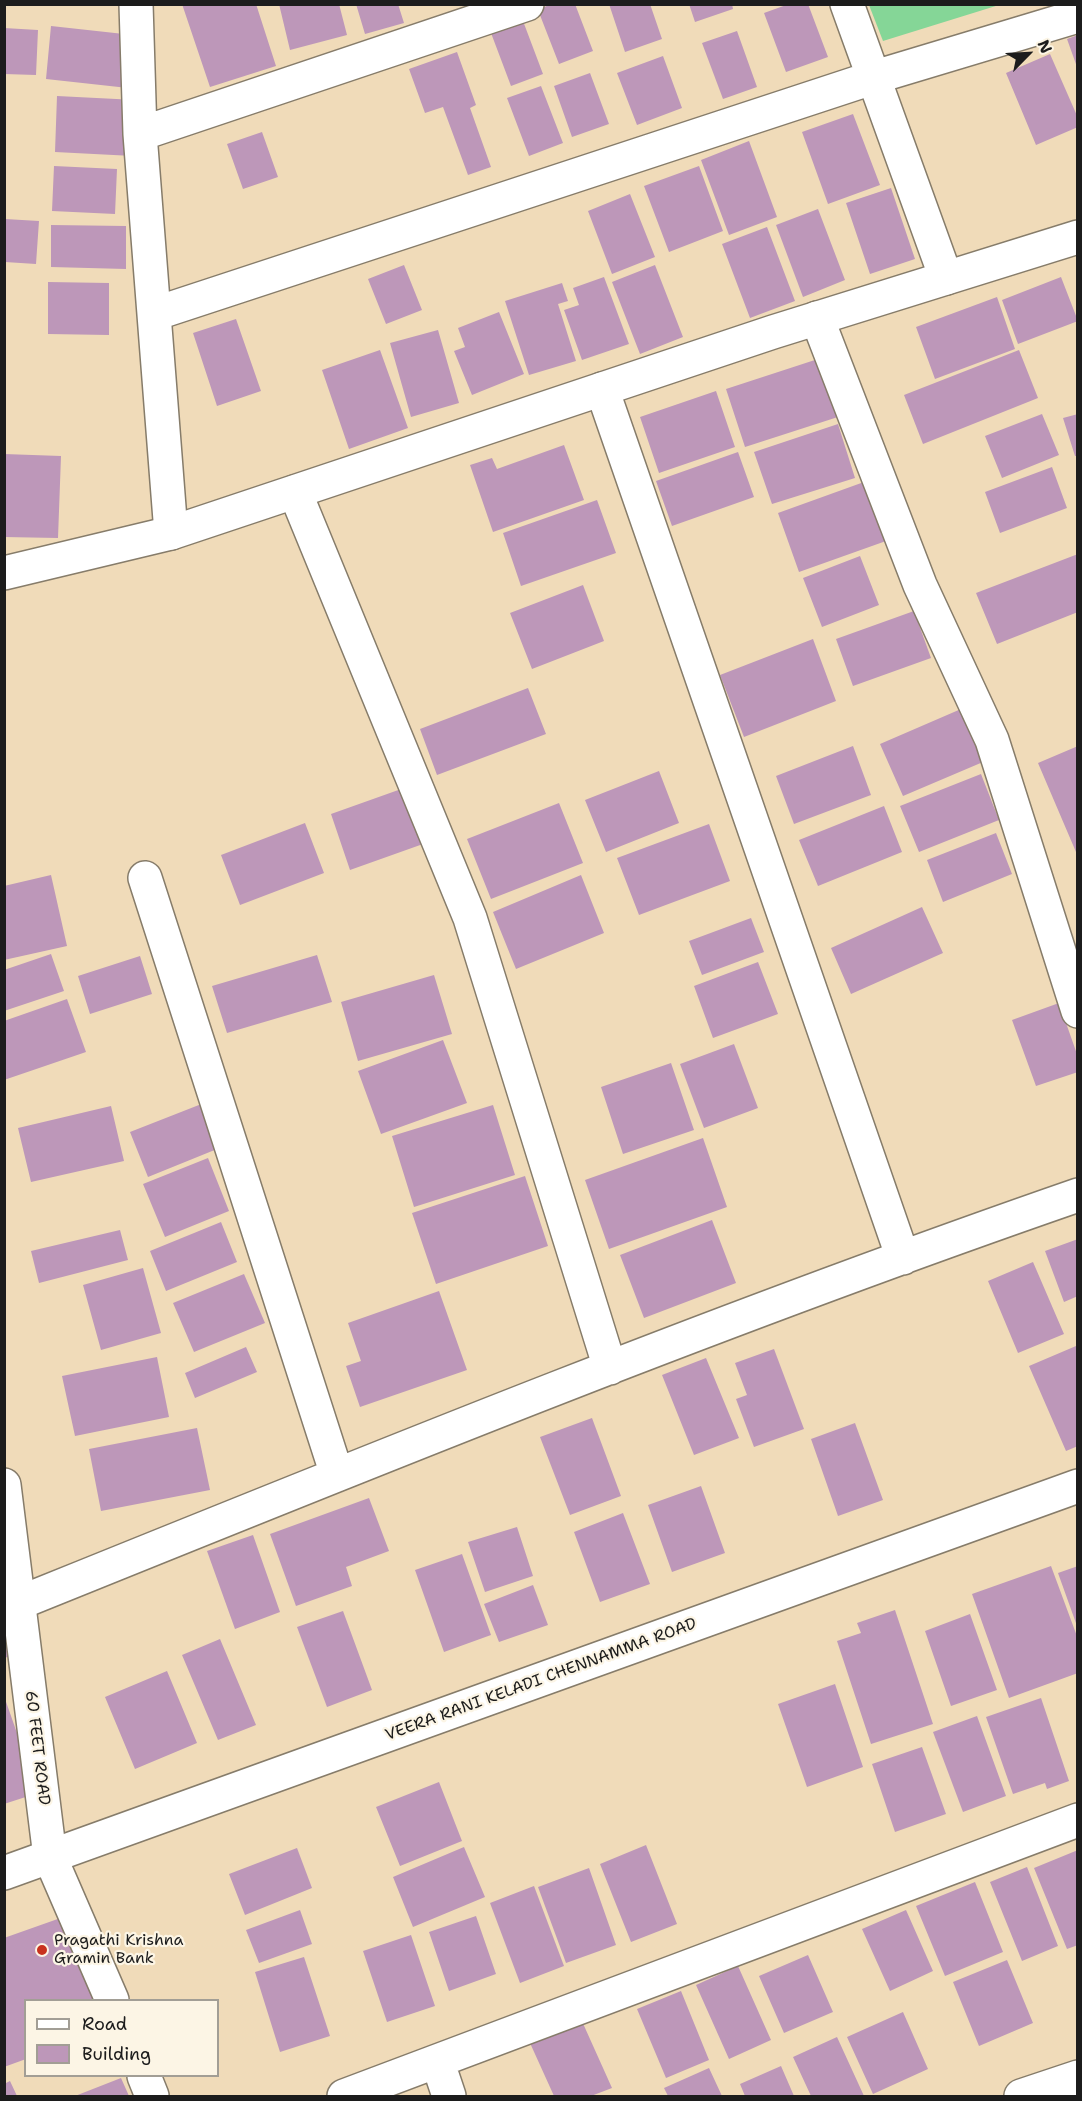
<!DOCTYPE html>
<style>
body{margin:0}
#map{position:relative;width:1082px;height:2101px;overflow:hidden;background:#f0dbb9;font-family:"Shantell Sans",sans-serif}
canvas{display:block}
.frame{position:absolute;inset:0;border:6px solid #1c1c1c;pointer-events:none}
.legend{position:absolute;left:24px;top:1999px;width:195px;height:78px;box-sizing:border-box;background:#fcf5e5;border:2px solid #a29e95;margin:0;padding:8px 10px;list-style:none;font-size:18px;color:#1c1c1c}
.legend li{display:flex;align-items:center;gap:12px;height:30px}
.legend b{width:30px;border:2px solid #a29e95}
.north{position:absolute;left:998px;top:24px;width:60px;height:60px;-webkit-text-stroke:4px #fcf5e5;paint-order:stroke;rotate:66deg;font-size:16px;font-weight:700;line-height:24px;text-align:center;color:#1c1c1c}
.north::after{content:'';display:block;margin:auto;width:21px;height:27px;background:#1c1c1c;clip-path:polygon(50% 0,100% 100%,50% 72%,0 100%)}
</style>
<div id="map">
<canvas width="1082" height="2101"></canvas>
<div class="frame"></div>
<ul class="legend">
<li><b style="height:8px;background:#fff"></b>Road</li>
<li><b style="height:16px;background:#bd97b9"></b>Building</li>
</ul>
<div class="north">N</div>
</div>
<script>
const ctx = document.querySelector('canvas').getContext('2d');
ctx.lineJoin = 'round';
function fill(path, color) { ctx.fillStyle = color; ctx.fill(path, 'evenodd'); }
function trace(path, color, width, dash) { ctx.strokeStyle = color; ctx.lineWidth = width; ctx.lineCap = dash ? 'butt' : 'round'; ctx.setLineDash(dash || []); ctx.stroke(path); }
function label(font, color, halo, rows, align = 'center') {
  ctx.font = font + ' "Shantell Sans",sans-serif'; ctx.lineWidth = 4.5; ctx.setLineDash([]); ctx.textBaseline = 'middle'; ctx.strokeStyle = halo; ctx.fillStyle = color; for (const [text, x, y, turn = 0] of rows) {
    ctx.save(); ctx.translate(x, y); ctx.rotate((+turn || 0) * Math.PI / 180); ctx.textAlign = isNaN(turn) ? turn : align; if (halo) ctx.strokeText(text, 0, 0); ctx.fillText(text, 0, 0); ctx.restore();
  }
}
fill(new Path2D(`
 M 869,5 L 999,5 L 883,41 Z`), '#85d697');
fill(new Path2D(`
 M 182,4 L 256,4 L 276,66 L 210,87 Z
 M 279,4 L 339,4 L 347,35 L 290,50 Z
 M 356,4 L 398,4 L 404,23 L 365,34 Z
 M 551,4 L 575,4 L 593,51 L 559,64 L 538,10 Z
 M 609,4 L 650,4 L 662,39 L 625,52 Z
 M 689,4 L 732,4 L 733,9 L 695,22 Z
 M 789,4 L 808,4 L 828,57 L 786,72 L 764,13 Z
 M 523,21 L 543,74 L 511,86 L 491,33 Z
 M 51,26 L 133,35 L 128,88 L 46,79 Z
 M 4,28 L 38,30 L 36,75 L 4,74 Z
 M 737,31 L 757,87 L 723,99 L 702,43 Z
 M 1078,35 L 1078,67 L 1077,67 L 1067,39 Z
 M 457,52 L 476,105 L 470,108 L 491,167 L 468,175 L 443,107 L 425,113 L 409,69 Z
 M 1050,54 L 1078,118 L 1078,127 L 1036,145 L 1006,73 Z
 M 663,56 L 682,108 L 637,125 L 617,73 Z
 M 590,73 L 609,124 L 572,137 L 554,86 Z
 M 541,86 L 563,143 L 529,156 L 507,98 Z
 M 57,96 L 136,100 L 133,156 L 55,152 Z
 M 853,114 L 880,185 L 828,204 L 802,132 Z
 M 262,132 L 278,177 L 243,189 L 227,144 Z
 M 749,141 L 777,217 L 729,235 L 701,160 Z
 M 54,166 L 117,169 L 115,214 L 52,211 Z
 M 699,166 L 723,231 L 669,252 L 644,186 Z
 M 891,188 L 915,259 L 870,274 L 846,203 Z
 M 630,194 L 655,257 L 612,274 L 588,211 Z
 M 818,209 L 845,280 L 803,297 L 776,225 Z
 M 5,219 L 39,221 L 36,264 L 5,262 Z
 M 51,225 L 126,226 L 126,269 L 51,267 Z
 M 767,227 L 795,301 L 750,318 L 722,244 Z
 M 404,265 L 422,310 L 386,324 L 368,279 Z
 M 655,265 L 683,337 L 640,354 L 612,282 Z
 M 604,277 L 629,344 L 582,360 L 564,310 L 579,305 L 573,288 Z
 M 1061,277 L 1078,321 L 1018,344 L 1002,300 Z
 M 48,282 L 109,283 L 109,335 L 48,334 Z
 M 562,283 L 568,301 L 558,304 L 576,361 L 529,375 L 505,301 Z
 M 997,297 L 1015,349 L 935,379 L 916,327 Z
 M 499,312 L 524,374 L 472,395 L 454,351 L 465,347 L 458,328 Z
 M 236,319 L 261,391 L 217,406 L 193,333 Z
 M 438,330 L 459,403 L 411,417 L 390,343 Z
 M 380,350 L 408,428 L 349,449 L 322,370 Z
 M 1019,350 L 1038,398 L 923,444 L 904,395 Z
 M 821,358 L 841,416 L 745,447 L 726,389 Z
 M 716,391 L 735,447 L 659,473 L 640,417 Z
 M 1042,414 L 1059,455 L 1002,478 L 985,436 Z
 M 1078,414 L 1078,456 L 1075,456 L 1063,418 Z
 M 838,424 L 855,478 L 772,504 L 754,452 Z
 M 564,445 L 584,500 L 493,532 L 470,465 L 492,458 L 497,469 Z
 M 738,452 L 754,497 L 672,526 L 656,481 Z
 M 4,454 L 61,456 L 58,538 L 4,537 Z
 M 1052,467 L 1067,508 L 1000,533 L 985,492 Z
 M 864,482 L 886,541 L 799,572 L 778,513 Z
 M 597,500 L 616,553 L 521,586 L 503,533 Z
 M 1078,554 L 1078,612 L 997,644 L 976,593 Z
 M 860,556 L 879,605 L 822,627 L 803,578 Z
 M 583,585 L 604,641 L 532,669 L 510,613 Z
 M 914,611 L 931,658 L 853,686 L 836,639 Z
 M 813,639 L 836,701 L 744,737 L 720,675 Z
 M 528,688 L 546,734 L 437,775 L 420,729 Z
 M 961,709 L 983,762 L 903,796 L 880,744 Z
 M 853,746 L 871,795 L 794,824 L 776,776 Z
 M 1078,746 L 1078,851 L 1076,852 L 1038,763 Z
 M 659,771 L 679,823 L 606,852 L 585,800 Z
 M 981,774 L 999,820 L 919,852 L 900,806 Z
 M 404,788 L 423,844 L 350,870 L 331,814 Z
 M 559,803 L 583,863 L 491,899 L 467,839 Z
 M 884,806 L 902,852 L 818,886 L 799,840 Z
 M 305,823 L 324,873 L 240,905 L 221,855 Z
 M 709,824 L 730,881 L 639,915 L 617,858 Z
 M 996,833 L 1012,874 L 943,902 L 927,860 Z
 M 51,875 L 67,946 L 4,960 L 4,886 Z
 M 581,875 L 604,933 L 516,969 L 493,912 Z
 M 922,907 L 943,953 L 851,994 L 831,948 Z
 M 751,918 L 764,952 L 702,975 L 689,941 Z
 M 51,954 L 64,991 L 4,1011 L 4,970 Z
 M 317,955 L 332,1002 L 227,1033 L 212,986 Z
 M 140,956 L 152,994 L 90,1014 L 78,976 Z
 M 758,962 L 778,1014 L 713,1038 L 694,986 Z
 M 434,975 L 452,1034 L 358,1061 L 341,1002 Z
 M 67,999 L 86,1052 L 4,1080 L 4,1021 Z
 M 1059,1003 L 1078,1057 L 1078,1072 L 1036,1086 L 1012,1020 Z
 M 443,1040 L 467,1103 L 381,1134 L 358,1071 Z
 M 734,1044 L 758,1108 L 704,1128 L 680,1064 Z
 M 671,1063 L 694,1130 L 623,1154 L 601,1087 Z
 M 204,1103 L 222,1147 L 148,1177 L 130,1132 Z
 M 493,1105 L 515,1175 L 414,1207 L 392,1136 Z
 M 111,1106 L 124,1161 L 31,1182 L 18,1128 Z
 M 703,1138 L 727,1207 L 609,1249 L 585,1180 Z
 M 208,1158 L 229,1211 L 165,1237 L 143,1184 Z
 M 525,1176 L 548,1246 L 436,1284 L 412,1213 Z
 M 712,1220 L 736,1283 L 644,1318 L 620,1255 Z
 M 221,1222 L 237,1262 L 166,1291 L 150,1251 Z
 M 120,1230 L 128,1260 L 39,1283 L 31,1251 Z
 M 1078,1239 L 1078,1296 L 1064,1302 L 1045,1251 Z
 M 1033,1262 L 1064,1334 L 1018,1353 L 988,1281 Z
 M 143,1268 L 161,1333 L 101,1350 L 83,1285 Z
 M 244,1274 L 265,1323 L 194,1352 L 173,1303 Z
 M 439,1291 L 467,1370 L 360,1407 L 346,1366 L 361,1361 L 348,1323 Z
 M 1076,1346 L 1078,1446 L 1066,1451 L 1029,1366 Z
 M 246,1347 L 257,1372 L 195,1398 L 185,1373 Z
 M 774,1349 L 804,1429 L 754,1447 L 736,1399 L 747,1395 L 735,1363 Z
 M 157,1357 L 169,1417 L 75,1436 L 62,1376 Z
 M 706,1358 L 739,1438 L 694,1455 L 662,1375 Z
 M 592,1418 L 621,1496 L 570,1515 L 540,1437 Z
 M 855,1423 L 883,1500 L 838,1516 L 811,1439 Z
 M 197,1428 L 210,1490 L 101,1511 L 89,1449 Z
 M 701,1486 L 725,1553 L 672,1572 L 648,1505 Z
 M 369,1498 L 389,1551 L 346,1567 L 352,1586 L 296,1606 L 270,1534 Z
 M 623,1513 L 650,1584 L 600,1602 L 574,1532 Z
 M 517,1527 L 533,1576 L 485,1592 L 468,1542 Z
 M 253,1535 L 280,1612 L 235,1629 L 207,1551 Z
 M 462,1554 L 491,1635 L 444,1652 L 415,1570 Z
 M 1051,1566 L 1078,1639 L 1078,1673 L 1009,1698 L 972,1594 Z
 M 1078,1566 L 1078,1626 L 1077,1626 L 1058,1573 Z
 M 533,1585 L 548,1625 L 499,1642 L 484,1604 Z
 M 895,1610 L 933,1724 L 871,1744 L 837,1641 L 861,1633 L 857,1623 Z
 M 343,1611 L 372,1690 L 327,1707 L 297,1627 Z
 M 970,1614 L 997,1690 L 951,1706 L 925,1631 Z
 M 4,1638 L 11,1656 L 4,1658 Z
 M 220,1639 L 256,1725 L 218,1740 L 182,1655 Z
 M 167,1671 L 197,1743 L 135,1769 L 105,1697 Z
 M 835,1684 L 863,1767 L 807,1787 L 778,1704 Z
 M 4,1696 L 38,1793 L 4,1804 Z
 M 1041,1698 L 1069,1781 L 1047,1789 L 1045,1783 L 1013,1794 L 986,1717 Z
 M 977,1716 L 1006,1796 L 963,1812 L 933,1732 Z
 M 922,1747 L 946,1814 L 895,1832 L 872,1764 Z
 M 439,1782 L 462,1841 L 400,1866 L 376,1807 Z
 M 646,1845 L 677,1924 L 631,1942 L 600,1864 Z
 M 464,1847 L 485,1897 L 413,1927 L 393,1877 Z
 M 297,1848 L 312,1888 L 245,1915 L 229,1874 Z
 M 1078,1850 L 1078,1945 L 1067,1949 L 1034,1868 Z
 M 1027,1867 L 1058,1946 L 1022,1961 L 990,1882 Z
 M 589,1868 L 616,1945 L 566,1963 L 538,1887 Z
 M 975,1882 L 1003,1952 L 945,1976 L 916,1906 Z
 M 534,1886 L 564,1966 L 520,1983 L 490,1903 Z
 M 300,1910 L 312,1944 L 259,1963 L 246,1930 Z
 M 906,1910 L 933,1971 L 890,1991 L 862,1929 Z
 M 69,1915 L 99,2000 L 26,2000 L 26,2059 L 4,2067 L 4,1938 Z
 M 476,1916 L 496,1974 L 449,1991 L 429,1932 Z
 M 411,1935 L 435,2006 L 387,2022 L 363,1951 Z
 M 808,1955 L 833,2012 L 784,2033 L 759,1976 Z
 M 304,1957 L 330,2036 L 280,2052 L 255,1972 Z
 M 1007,1960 L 1033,2023 L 979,2046 L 953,1982 Z
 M 738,1966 L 771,2040 L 729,2059 L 696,1985 Z
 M 681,1991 L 709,2060 L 666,2078 L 637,2009 Z
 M 903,2012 L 928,2069 L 873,2094 L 847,2037 Z
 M 581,2019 L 612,2088 L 591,2096 L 554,2096 L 530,2043 Z
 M 837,2037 L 864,2096 L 811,2096 L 793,2057 Z
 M 781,2066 L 794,2096 L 745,2096 L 740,2084 Z
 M 709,2068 L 722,2096 L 668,2096 L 664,2088 Z
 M 121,2078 L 129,2096 L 75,2096 Z
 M 10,2081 L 17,2096 L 4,2096 L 4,2084 Z`), '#bd97b9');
const minor = new Path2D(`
 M 136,4 L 140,134 L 171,533
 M 847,4 L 946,278
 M 140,134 L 527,4
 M 154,314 L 875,77 L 1078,16
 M 817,318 L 920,585 L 992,740 L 1078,1011
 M 602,389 L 903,1258
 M 295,492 L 470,918 L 610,1368
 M 145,878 L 337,1475
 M 19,1603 C 370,1461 720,1319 1078,1195
 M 438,2063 L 449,2096
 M 344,2096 L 1078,1820
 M 1021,2096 L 1078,2077`);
const tertiary = new Path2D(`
 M 4,573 L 171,533 L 773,332 L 1078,237
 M 4,1485 L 50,1857 L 112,2000
 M 144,2076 L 152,2096`);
const secondary = new Path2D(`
 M 4,1873 L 1078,1486`);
trace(minor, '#867c6a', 36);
trace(tertiary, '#867c6a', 36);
trace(secondary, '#867c6a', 36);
trace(minor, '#fff', 33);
trace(tertiary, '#fff', 33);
trace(secondary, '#fff', 33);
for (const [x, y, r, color] of [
 [42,1950,6,"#c8321e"]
]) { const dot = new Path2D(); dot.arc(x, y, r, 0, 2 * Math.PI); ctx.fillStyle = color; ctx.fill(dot); trace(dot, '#fcf5e5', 2); }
label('16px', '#1c1c1c', '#fcf5e5', [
 ["VEERA RANI KELADI CHENNAMMA ROAD",541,1680,-20],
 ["60 FEET ROAD",37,1748,83]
]);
label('16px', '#1c1c1c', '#fcf5e5', [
 ["Pragathi Krishna",54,1941],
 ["Gramin Bank",54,1959]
], 'left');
</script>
